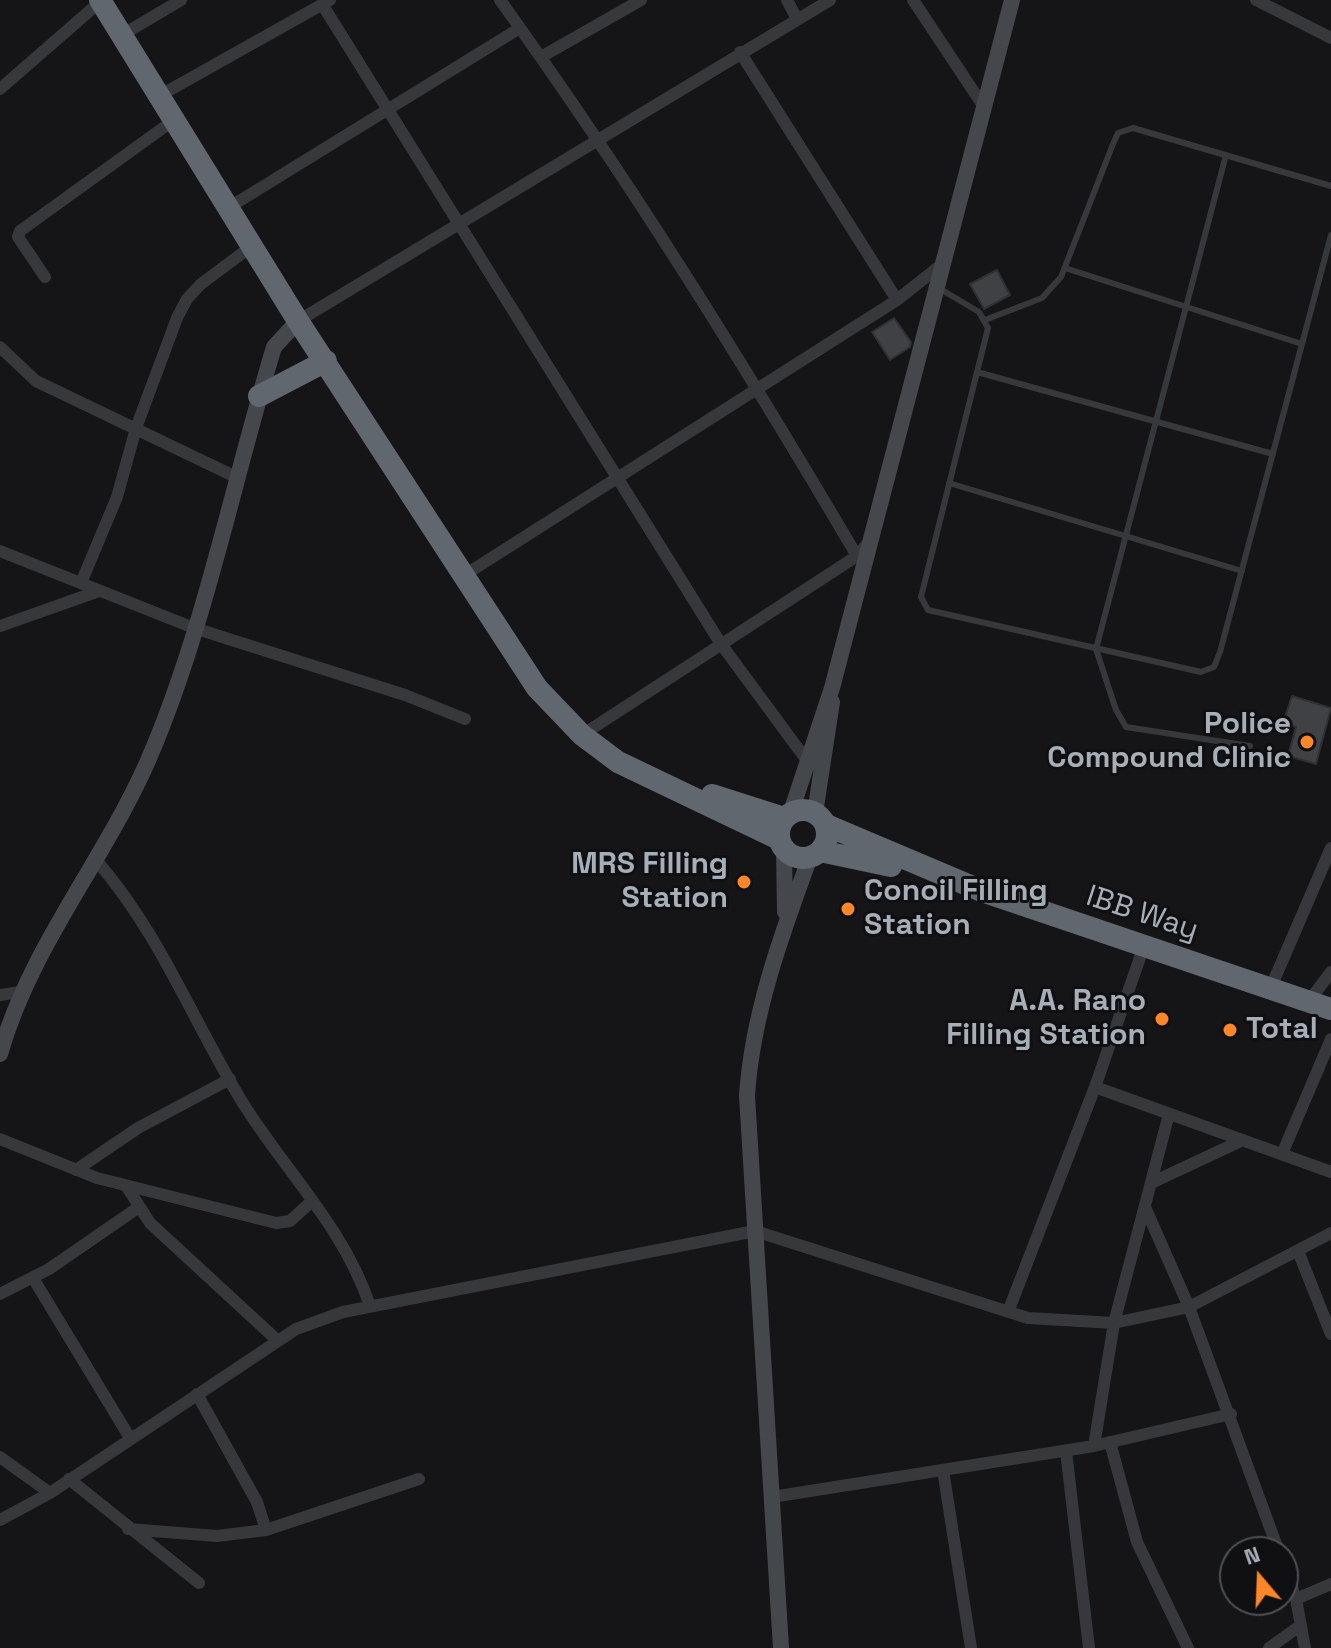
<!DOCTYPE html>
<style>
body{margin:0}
#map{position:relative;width:1331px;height:1648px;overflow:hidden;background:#151517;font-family:"Space Grotesk",sans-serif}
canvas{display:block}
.north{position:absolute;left:1219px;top:1536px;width:80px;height:80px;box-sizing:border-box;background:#101012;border:2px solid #4c5054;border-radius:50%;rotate:341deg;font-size:22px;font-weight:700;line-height:32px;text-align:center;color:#a6afb8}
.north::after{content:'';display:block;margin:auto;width:28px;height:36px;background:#fd8627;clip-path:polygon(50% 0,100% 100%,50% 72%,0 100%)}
</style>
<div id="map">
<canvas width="1331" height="1648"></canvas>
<div class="north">N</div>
</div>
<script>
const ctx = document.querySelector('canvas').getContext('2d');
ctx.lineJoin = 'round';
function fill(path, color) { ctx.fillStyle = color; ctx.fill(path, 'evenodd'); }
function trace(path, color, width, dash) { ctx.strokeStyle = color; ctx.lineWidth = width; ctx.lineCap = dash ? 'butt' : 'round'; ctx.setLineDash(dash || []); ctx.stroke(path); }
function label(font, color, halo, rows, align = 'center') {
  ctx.font = font + ' "Space Grotesk",sans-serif'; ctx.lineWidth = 6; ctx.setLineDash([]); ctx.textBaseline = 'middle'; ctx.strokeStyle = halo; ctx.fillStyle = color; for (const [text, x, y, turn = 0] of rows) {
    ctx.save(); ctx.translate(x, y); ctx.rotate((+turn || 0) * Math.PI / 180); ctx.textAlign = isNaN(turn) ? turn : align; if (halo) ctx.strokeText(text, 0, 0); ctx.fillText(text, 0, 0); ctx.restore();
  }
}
const building = new Path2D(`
 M 997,270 L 1010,295 L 984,309 L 970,284 Z
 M 894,318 L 911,342 L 910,347 L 890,360 L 872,332 Z
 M 1292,696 L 1331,708 L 1316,764 L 1288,756 L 1296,727 L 1283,723 Z`);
fill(building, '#3f4144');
trace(building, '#2f3033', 2);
trace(new Path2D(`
 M 1226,155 L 1096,649 L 1116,710 L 1126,727 L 1250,746
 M 1065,268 L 1302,344
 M 937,287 L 979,312 L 988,328 L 921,597 L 928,610 L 1201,672 L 1214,667 L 1220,652 L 1331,235
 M 985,320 L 1042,298 L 1061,277 L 1113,144 L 1118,133 L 1133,128 L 1331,186
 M 977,372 L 1273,454
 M 949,483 L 1242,571`), '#36383c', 6);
trace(new Path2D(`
 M 500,0 C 629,179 745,366 857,556 L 867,544
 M 787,0 L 797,19
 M 913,0 L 984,107
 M 1256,0 L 1331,38
 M 322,4 L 721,644 L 808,762
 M 122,35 L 181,0
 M 740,52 L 897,300
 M 541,57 L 641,0
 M 0,89 L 101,1
 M 159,96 L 330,0
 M 228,208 L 520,28
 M 45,277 L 18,237 L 20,231 L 174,120
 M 298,321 L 830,0
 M 0,347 L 36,381 L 238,478
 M 0,551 L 194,628 L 405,695 L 465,719
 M 463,576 L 897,300 L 941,265
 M 81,583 L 117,497 L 136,428 L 177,318 L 187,299 L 201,284 L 252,246
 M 0,626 L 99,591
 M 582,735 L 857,556
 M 96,860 C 159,932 192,1019 241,1100 C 284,1170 344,1227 370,1306
 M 1271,987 L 1331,848
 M 0,995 L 20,992
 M 1309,1001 L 1331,972
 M 1095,1087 L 1331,1172
 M 0,1139 L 97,1178 L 276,1223 L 290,1221 L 312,1201
 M 1282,1154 L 1331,1039
 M 76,1170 L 138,1128 L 230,1079
 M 1151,1183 L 1243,1140
 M 127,1187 L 150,1223 L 278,1341
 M 1145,1207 L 1189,1307 L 1279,1552
 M 1298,1251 L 1331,1334
 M 33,1278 L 130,1438
 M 0,1294 L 49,1269 L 139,1207
 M 1008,1312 L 1095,1087 L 1144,946
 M 197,1394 L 257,1502 L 266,1530
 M 1110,1442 L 1137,1542 L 1188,1648
 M 1094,1446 L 1114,1323 L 1169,1114
 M 1066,1451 L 1089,1648
 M 0,1457 L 50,1493
 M 943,1470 L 971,1648
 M 69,1479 L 199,1583
 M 772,1497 L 1094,1446 L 1231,1414
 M 0,1520 L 50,1493 L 296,1329 L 343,1312 L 755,1231 L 1028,1318 L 1114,1323 L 1189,1307 L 1331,1233
 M 128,1529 L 217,1536 L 266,1530 L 419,1479
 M 1283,1562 L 1296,1599 L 1305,1648
 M 1296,1599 L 1331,1584
 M 1269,1648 L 1301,1625`), '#36383c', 12);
trace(new Path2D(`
 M 791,812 L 832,688 L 1012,0
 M 815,813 L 832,702
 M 784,850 L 785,912
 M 0,1054 C 32,941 112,852 155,744 C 207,617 234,479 274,347 L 298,321
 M 781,1648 L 747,1096 C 752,1015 782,933 810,857`), '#44484c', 16);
trace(new Path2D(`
 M 100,0 L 298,321 L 537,688 L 582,735 L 618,762 L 779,839
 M 259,396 L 326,361
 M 712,795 L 784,818
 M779 834a24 24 0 1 1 48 0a24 24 0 1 1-48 0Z
 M 826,825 L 982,891 L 1331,1009
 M 820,851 L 891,866`), '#61676e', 22);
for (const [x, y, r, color] of [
 [1307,742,8,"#fd8627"],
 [744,882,8,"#fd8627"],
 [848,909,8,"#fd8627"],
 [1162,1019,8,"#fd8627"],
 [1230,1030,8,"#fd8627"]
]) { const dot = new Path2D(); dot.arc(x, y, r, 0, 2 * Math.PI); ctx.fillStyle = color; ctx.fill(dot); trace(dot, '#101012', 3); }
label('bold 30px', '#a6afb8', '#101012', [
 ["Police",1291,725],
 ["Compound Clinic",1291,759],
 ["MRS Filling",728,865],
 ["Station",728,899],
 ["Conoil Filling",864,892,"left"],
 ["Station",864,926,"left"],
 ["A.A. Rano",1146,1002],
 ["Filling Station",1146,1036],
 ["Total",1246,1030,"left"]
], 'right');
label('30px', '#a6afb8', '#101012', [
 ["IBB Way",1142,914,18]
]);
</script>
